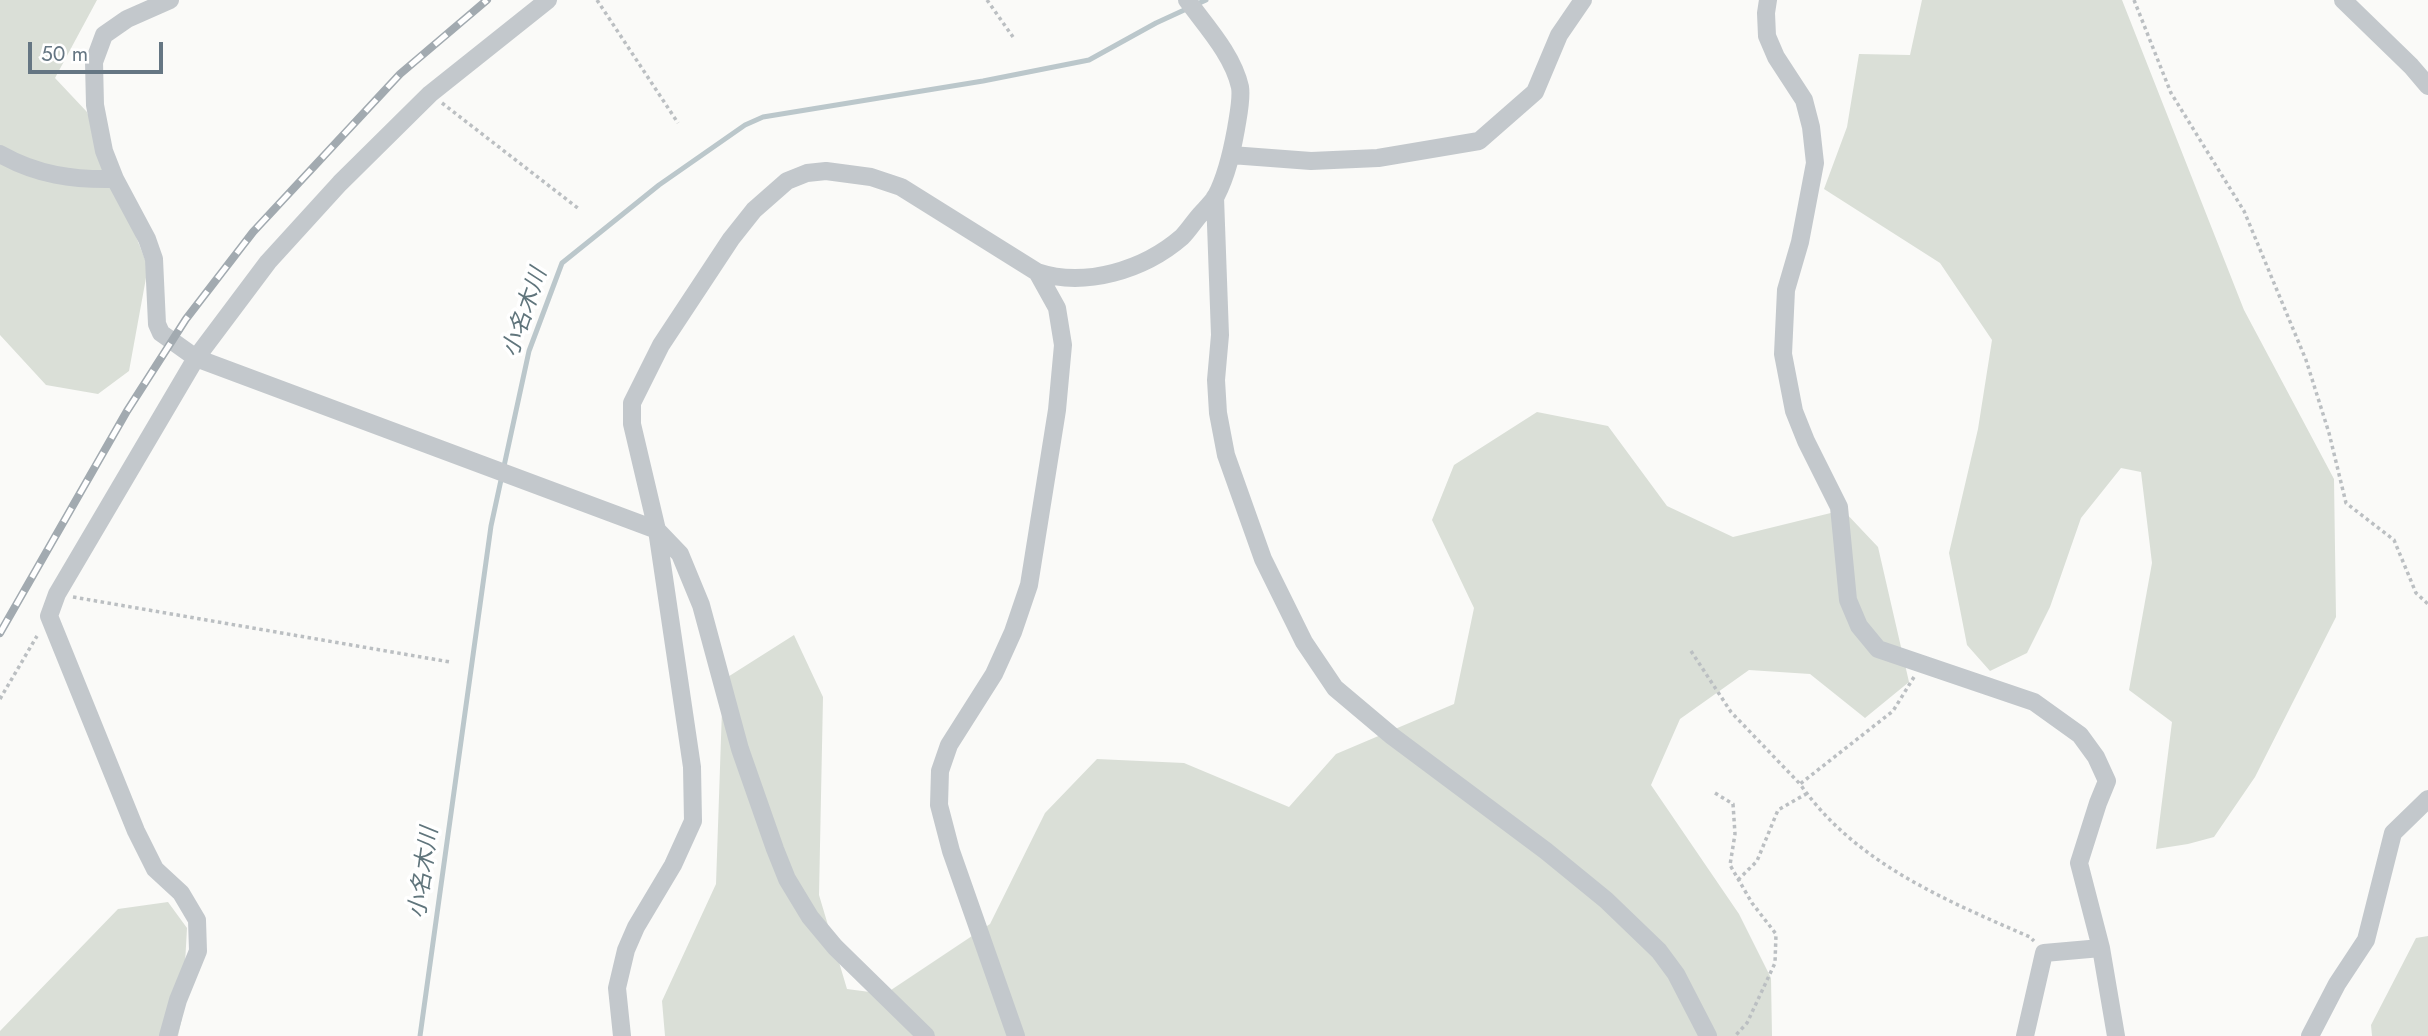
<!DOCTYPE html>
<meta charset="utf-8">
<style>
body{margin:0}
#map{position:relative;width:2428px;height:1036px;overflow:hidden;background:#fafaf8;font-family:Jost,sans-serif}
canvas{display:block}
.scale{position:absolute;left:28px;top:42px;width:135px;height:32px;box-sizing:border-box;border:4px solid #657683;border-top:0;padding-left:9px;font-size:21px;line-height:24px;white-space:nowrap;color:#657683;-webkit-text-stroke:5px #fff;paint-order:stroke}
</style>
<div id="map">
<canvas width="2428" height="1036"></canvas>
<div class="scale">50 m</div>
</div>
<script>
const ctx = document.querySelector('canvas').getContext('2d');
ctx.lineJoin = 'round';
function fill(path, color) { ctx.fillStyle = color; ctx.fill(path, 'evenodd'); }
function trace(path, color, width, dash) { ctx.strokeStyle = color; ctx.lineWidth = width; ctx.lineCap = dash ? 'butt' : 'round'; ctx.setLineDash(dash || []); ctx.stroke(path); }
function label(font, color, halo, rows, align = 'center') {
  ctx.font = font + ' Jost,"Noto Sans JP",sans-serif'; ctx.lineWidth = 7; ctx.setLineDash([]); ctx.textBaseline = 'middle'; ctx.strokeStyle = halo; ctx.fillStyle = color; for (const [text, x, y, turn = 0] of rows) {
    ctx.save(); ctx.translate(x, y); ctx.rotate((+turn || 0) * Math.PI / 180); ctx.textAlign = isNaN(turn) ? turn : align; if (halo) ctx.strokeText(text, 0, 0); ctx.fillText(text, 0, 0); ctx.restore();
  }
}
fill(new Path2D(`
 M 0,0 L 97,0 L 55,78 L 87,112 L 148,267 L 129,371 L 98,394 L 46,385 L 0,335 Z
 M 1922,0 L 2122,0 L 2244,310 L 2334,479 L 2336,617 L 2255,777 L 2214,837 L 2188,844 L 2156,849 L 2172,722 L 2129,690 L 2152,563 L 2141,472 L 2121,468 L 2081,518 L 2050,607 L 2027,653 L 1990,671 L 1967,645 L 1949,553 L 1978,429 L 1992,340 L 1940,263 L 1824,189 L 1847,127 L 1859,54 L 1910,55 Z
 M 1537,412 L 1608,426 L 1667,506 L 1733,537 L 1843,510 L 1878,547 L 1909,682 L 1865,718 L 1810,674 L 1749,670 L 1680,719 L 1651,785 L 1739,914 L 1771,978 L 1772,1036 L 665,1036 L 662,1001 L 716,884 L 723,680 L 794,635 L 823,697 L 819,895 L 847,989 L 885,994 L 990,924 L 1045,813 L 1097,759 L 1184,763 L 1289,807 L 1336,754 L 1454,704 L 1474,608 L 1432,520 L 1454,465 Z
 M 168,902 L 187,928 L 182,1018 L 178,1036 L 0,1036 L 0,1031 L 118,909 Z
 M 2428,936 L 2428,1036 L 2372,1036 L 2371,1025 L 2416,938 Z`), '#dadfd7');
trace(new Path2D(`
 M 420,1036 L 491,526 L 529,351 L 562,263 L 659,185 L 745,125 L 763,117 L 983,81 L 1089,60 L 1156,23 L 1206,0`), '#bbc7cb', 5);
trace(new Path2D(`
 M 597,0 L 678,123
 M 987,0 L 1013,37
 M 2134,0 L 2171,93 L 2244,211 L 2306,360 L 2329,433 L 2346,503 L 2394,540 L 2416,593 L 2428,604
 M 442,103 L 579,209
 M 73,597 L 450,662
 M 1691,651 L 1731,712 L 1800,784
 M 1914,677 L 1893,711 L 1800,784 C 1855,863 1945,900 2030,937 L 2034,941
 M 0,699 L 37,636
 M 1715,793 L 1733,804 L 1735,834 L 1730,865 L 1752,903 L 1776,934 L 1775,963 L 1747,1023 L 1735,1036
 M 1738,880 L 1757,861 L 1778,810 L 1806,794`), '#bbbfc2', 3.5, [3.5, 3.5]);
trace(new Path2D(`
 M 170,0 L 127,19 L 104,35 L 94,62 L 95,105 L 104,151 L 115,179 L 147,239 L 154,259 L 157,324 L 161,333 L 196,358 L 657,530 L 680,554 L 701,605 L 740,749 L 775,849 L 787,879 L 810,917 L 835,947 L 926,1036
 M 1768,0 L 1766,13 L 1767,36 L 1776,57 L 1804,100 L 1811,127 L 1815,163 L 1800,242 L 1786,290 L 1783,354 L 1794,411 L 1806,441 L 1839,507 L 1848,600 L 1859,626 L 1878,649 L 2034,702 L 2080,735 L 2096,757 L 2107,781 L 2098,803 L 2079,863 L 2101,948 L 2116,1036
 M 2343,0 L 2411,66 L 2428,86
 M 0,154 C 37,175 73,180 115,179
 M 1231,155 L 1311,161 L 1378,158 L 1479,141 L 1535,92 L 1559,35 L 1583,0
 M 1215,197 L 1220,335 L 1216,380 L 1218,413 L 1226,455 L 1263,559 L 1304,642 L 1335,688 L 1392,736 L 1546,851 L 1606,900 L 1659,951 L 1676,974 L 1708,1036
 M 168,1036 L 178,1000 L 198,951 L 197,920 L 181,893 L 155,869 L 136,831 L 49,616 L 57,594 L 196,358 L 268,262 L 340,183 L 430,94 L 548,0
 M 622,1036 L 617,988 L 626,950 L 636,927 L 673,865 L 693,821 L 692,767 L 657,530 L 632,424 L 632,403 L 661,345 L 731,239 L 754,210 L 787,181 L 807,173 L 826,171 L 871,177 L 901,187 L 1037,272 C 1085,288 1144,270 1182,237 C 1188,231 1193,223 1199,216 C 1204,210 1212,203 1216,196 C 1227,175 1232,151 1236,129 C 1238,116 1242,99 1240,87 C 1233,55 1206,26 1187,0
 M 1016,1036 L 951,851 L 939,805 L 940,771 L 949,745 L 994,674 L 1013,632 L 1029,585 L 1057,410 L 1063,345 L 1057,308 L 1037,272
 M 2025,1036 L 2044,953 L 2101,948
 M 2310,1036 L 2337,984 L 2366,940 L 2393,833 L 2428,799`), '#c3c8cc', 18);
const rail = new Path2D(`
 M 0,633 L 127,411 L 186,319 L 253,232 L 400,74 L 487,0`);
trace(rail, '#a2aab0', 8);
trace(rail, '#fff', 5, [16]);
label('italic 23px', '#60757c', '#fff', [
 ["小名木川",526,313,-71],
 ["小名木川",425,873,-82]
]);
</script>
